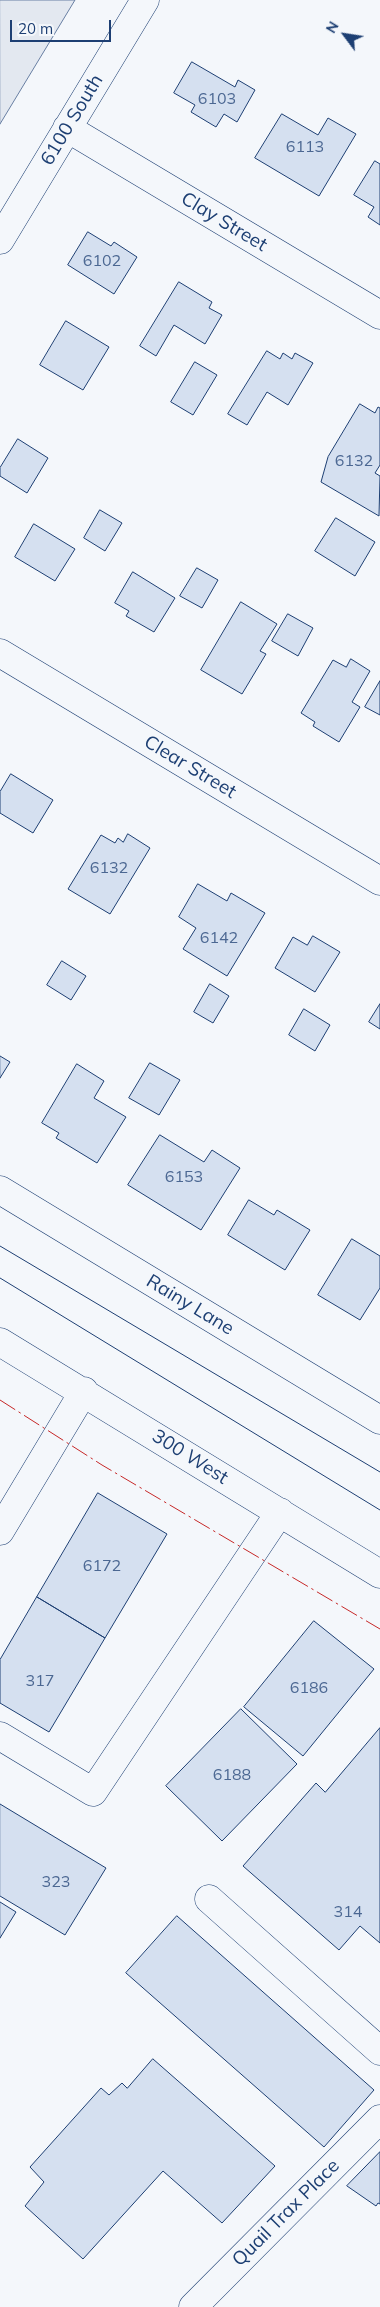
<!DOCTYPE html>
<style>
body{margin:0}
#map{position:relative;width:380px;height:2307px;overflow:hidden;background:#f4f7fb;font-family:Mulish,sans-serif}
canvas{display:block}
.north{position:absolute;left:320px;top:10px;width:50px;height:50px;-webkit-text-stroke:4px #f4f7fb;paint-order:stroke;rotate:301deg;font-size:14px;font-weight:700;line-height:20px;text-align:center;color:#1d3f73}
.north::after{content:'';display:block;margin:auto;width:18px;height:22px;background:#1d3f73;clip-path:polygon(50% 0,100% 100%,50% 72%,0 100%)}
.scale{position:absolute;left:10px;top:20px;width:101px;height:22px;box-sizing:border-box;border:2px solid #1d3f73;border-top:0;padding-left:6px;font-size:15px;line-height:18px;white-space:nowrap;color:#1d3f73;-webkit-text-stroke:4px #f4f7fb;paint-order:stroke}
</style>
<div id="map">
<canvas width="380" height="2307"></canvas>
<div class="north">N</div>
<div class="scale">20 m</div>
</div>
<script>
const ctx = document.querySelector('canvas').getContext('2d');
ctx.lineJoin = 'round';
function fill(path, color) { ctx.fillStyle = color; ctx.fill(path, 'evenodd'); }
function trace(path, color, width, dash) { ctx.strokeStyle = color; ctx.lineWidth = width; ctx.lineCap = dash ? 'butt' : 'round'; ctx.setLineDash(dash || []); ctx.stroke(path); }
function label(font, color, halo, rows, align = 'center') {
  ctx.font = font + ' Mulish,sans-serif'; ctx.lineWidth = 4; ctx.setLineDash([]); ctx.textBaseline = 'middle'; ctx.strokeStyle = halo; ctx.fillStyle = color; for (const [text, x, y, turn = 0] of rows) {
    ctx.save(); ctx.translate(x, y); ctx.rotate((+turn || 0) * Math.PI / 180); ctx.textAlign = isNaN(turn) ? turn : align; if (halo) ctx.strokeText(text, 0, 0); ctx.fillText(text, 0, 0); ctx.restore();
  }
}
const parking = new Path2D(`
 M 0,0 L 75,0 L 0,124 Z`);
fill(parking, '#e3e8f0');
trace(parking, '#687fa3', 1);
const building = new Path2D(`
 M 192,62 L 235,87 L 238,80 L 255,90 L 237,122 L 224,114 L 216,127 L 191,112 L 195,105 L 174,93 Z
 M 282,114 L 318,135 L 328,118 L 356,134 L 319,196 L 255,158 Z
 M 375,161 L 380,164 L 380,225 L 368,217 L 374,207 L 354,195 Z
 M 88,232 L 111,246 L 114,242 L 137,257 L 114,294 L 68,265 Z
 M 179,282 L 212,302 L 209,308 L 222,315 L 205,344 L 174,325 L 156,356 L 140,346 Z
 M 66,321 L 109,347 L 83,390 L 40,365 Z
 M 267,351 L 280,359 L 283,353 L 292,359 L 295,353 L 313,363 L 288,405 L 267,392 L 247,425 L 228,414 Z
 M 195,362 L 217,375 L 193,415 L 171,402 Z
 M 360,404 L 375,413 L 378,407 L 380,408 L 380,465 L 375,473 L 380,476 L 379,516 L 321,482 L 328,457 Z
 M 18,439 L 48,458 L 27,493 L 0,476 L 0,468 Z
 M 100,510 L 122,523 L 105,551 L 84,538 Z
 M 336,518 L 375,542 L 355,576 L 315,551 Z
 M 34,524 L 75,549 L 55,581 L 15,557 Z
 M 197,568 L 218,580 L 202,608 L 180,596 Z
 M 133,572 L 175,598 L 154,632 L 126,616 L 129,611 L 115,603 Z
 M 241,602 L 277,624 L 260,651 L 266,654 L 242,694 L 201,670 Z
 M 288,614 L 313,628 L 298,656 L 272,641 Z
 M 351,659 L 370,671 L 352,702 L 360,707 L 339,742 L 313,726 L 315,722 L 301,713 L 333,660 L 346,667 Z
 M 380,681 L 380,715 L 365,707 Z
 M 11,774 L 53,800 L 33,833 L 0,813 L 0,792 Z
 M 128,834 L 150,848 L 110,914 L 68,889 L 101,835 L 115,843 L 118,838 L 123,842 Z
 M 198,884 L 227,901 L 231,893 L 265,913 L 227,976 L 183,949 L 196,928 L 179,917 Z
 M 313,936 L 340,952 L 315,992 L 275,968 L 293,937 L 307,945 Z
 M 62,961 L 86,976 L 71,1000 L 47,985 Z
 M 210,984 L 229,996 L 213,1023 L 194,1012 Z
 M 380,1004 L 380,1029 L 369,1022 Z
 M 304,1009 L 330,1025 L 315,1051 L 289,1035 Z
 M 0,1056 L 10,1062 L 0,1078 Z
 M 150,1063 L 180,1080 L 159,1115 L 129,1098 Z
 M 77,1064 L 104,1081 L 94,1098 L 126,1117 L 97,1163 L 56,1138 L 59,1133 L 42,1123 Z
 M 160,1135 L 204,1162 L 212,1150 L 240,1168 L 201,1230 L 128,1185 Z
 M 249,1200 L 274,1215 L 277,1210 L 310,1230 L 285,1270 L 228,1235 Z
 M 352,1239 L 380,1256 L 380,1288 L 360,1320 L 318,1295 Z
 M 98,1493 L 167,1534 L 105,1638 L 37,1597 Z
 M 37,1597 L 105,1638 L 49,1732 L 0,1703 L 0,1660 Z
 M 314,1621 L 374,1669 L 303,1756 L 244,1707 Z
 M 241,1709 L 297,1764 L 222,1841 L 166,1786 Z
 M 380,1728 L 380,1943 L 360,1926 L 339,1950 L 243,1866 L 316,1783 L 325,1792 Z
 M 0,1804 L 106,1868 L 65,1935 L 0,1896 Z
 M 0,1902 L 16,1912 L 0,1938 Z
 M 177,1916 L 374,2090 L 324,2147 L 126,1973 Z
 M 153,2059 L 275,2166 L 222,2223 L 163,2171 L 83,2259 L 25,2206 L 44,2182 L 30,2167 L 101,2088 L 109,2095 L 122,2083 L 127,2088 Z
 M 380,2152 L 380,2204 L 378,2203 L 376,2206 L 347,2186 Z`);
fill(building, '#d5e0f0');
trace(building, '#1d3f73', 1);
const minor = new Path2D(`
 M 67,128 L 380,315
 M 0,240 L 145,0
 M 0,653 L 380,881
 M 0,1190 L 380,1420
 M 0,1342 L 380,1574
 M 0,1531 L 84,1391
 M 0,1736 L 93,1792 L 280,1512
 M 209,1899 L 380,2051
 M 193,2307 L 380,2119`);
trace(minor, '#1d3f73', 29);
trace(minor, '#f4f7fb', 28);
trace(new Path2D(`
 M 0,1246 L 380,1472
 M 0,1278 L 380,1510`), '#1d3f73', 1);
trace(new Path2D(`
 M 0,1400 L 102,1465 L 380,1629`), '#c62828', 1, [18, 4, 2.5, 4]);
label('16px', '#4b6792', null, [
 ["6103",217,99],
 ["6113",305,147],
 ["6102",102,261],
 ["6132",354,461],
 ["6132",109,868],
 ["6142",219,938],
 ["6153",184,1177],
 ["6172",102,1566],
 ["317",40,1681],
 ["6186",309,1688],
 ["6188",232,1775],
 ["323",56,1882],
 ["314",348,1912]
]);
label('19px', '#1d3f73', '#f4f7fb', [
 ["6100 South",72,120,-59],
 ["Clay Street",224,222,31],
 ["Clear Street",190,767,31],
 ["Rainy Lane",190,1305,31],
 ["300 West",190,1457,32],
 ["Quail Trax Place",286,2213,-45]
]);
</script>
